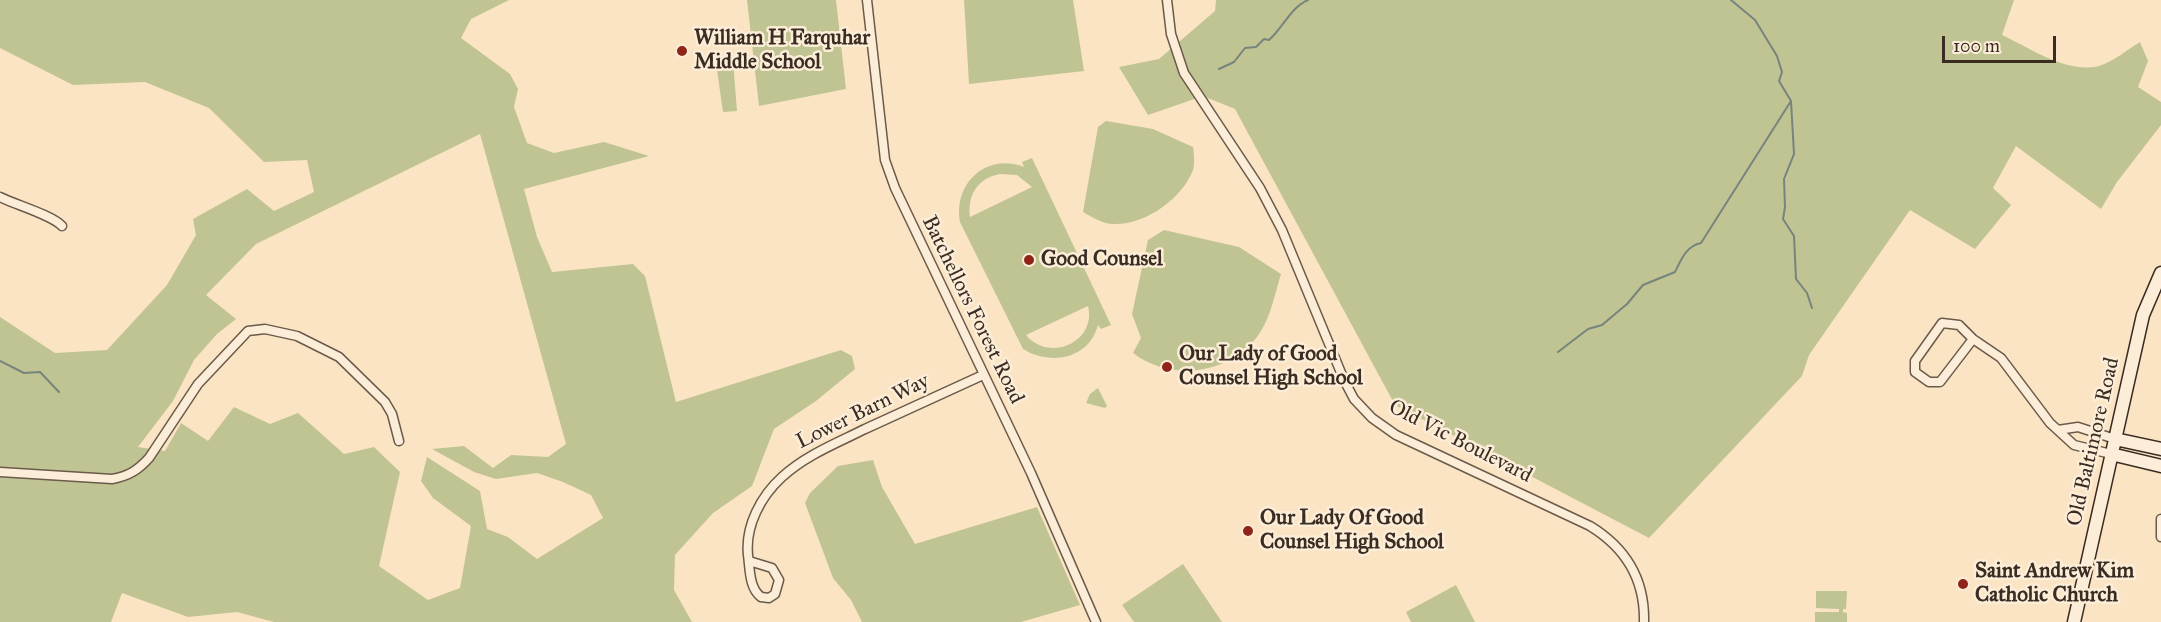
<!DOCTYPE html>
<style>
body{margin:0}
#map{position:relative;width:2161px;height:622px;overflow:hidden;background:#fbe4c3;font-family:"IM FELL Great Primer",serif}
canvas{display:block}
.scale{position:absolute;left:1942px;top:36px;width:114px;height:27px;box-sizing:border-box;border:3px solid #3a2c22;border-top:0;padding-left:8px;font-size:18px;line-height:21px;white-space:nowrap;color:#3a2c22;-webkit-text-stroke:4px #fcedd8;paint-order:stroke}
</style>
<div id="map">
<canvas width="2161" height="622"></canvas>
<div class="scale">100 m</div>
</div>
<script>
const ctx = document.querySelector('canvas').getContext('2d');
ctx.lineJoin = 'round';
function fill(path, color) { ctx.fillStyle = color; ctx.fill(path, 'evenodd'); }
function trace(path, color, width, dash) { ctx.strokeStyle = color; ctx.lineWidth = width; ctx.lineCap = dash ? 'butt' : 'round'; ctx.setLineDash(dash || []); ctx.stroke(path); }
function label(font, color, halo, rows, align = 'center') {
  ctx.font = font + ' "IM FELL Great Primer",serif'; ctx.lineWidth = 5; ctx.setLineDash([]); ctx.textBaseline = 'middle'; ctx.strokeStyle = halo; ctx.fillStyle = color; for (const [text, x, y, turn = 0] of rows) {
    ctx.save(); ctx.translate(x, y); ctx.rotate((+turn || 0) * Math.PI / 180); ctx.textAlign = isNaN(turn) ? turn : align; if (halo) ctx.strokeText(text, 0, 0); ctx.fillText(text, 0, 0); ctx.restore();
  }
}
fill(new Path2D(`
 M 0,0 L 509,0 L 471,19 L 461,38 L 510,74 L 518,89 L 514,107 L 527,143 L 554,153 L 604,142 L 649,156 L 524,189 L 537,237 L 552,272 L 633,264 L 645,276 L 676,402 L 841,350 L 852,356 L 855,369 L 816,401 L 774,429 L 752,486 L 713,513 L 675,555 L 674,590 L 692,622 L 274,622 L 237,612 L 188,617 L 122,593 L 111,622 L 0,622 L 0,317 L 55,353 L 107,350 L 167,285 L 196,235 L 193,219 L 247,189 L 274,211 L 314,192 L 307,160 L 264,162 L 209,108 L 145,82 L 73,85 L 0,48 ZM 480,134 L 566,444 L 548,457 L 511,455 L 493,468 L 464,446 L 432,449 L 474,472 L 496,479 L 537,473 L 563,482 L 591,495 L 603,518 L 537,559 L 508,537 L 487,529 L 480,491 L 427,457 L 421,481 L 433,498 L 471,526 L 460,588 L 428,600 L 379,566 L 400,472 L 374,447 L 344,454 L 298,413 L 270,424 L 234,407 L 208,441 L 181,423 L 165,451 L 138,447 L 173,401 L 194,360 L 217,334 L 236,319 L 206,295 L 256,244 Z
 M 747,0 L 836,0 L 846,89 L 759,106 Z
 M 964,0 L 1073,0 L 1084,71 L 969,84 Z
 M 1216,0 L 2014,0 L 2002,35 C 2030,48 2067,74 2099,66 C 2113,62 2128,49 2140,42 L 2148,61 L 2138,87 L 2161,102 L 2161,125 L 2117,182 L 2101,209 L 2016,146 L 1993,188 L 2011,205 L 1975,249 L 1910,210 L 1809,355 L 1802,376 L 1649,538 L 1395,405 L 1235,109 L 1203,96 L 1148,115 L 1119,67 L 1159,59 L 1215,11 Z
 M 733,61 L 737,111 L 723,112 L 716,63 Z
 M 1106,121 L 1153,129 L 1193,147 C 1194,155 1195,163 1193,170 C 1182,199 1144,226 1112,224 C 1101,223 1092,217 1083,212 L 1098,127 Z
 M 1032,158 L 1111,325 L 1101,329 L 1098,325 C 1089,359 1051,366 1023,349 L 960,222 C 953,184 986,152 1024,167 L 1022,162 ZM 1000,174 L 1017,175 L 1032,187 L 970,217 C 967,195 978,178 1000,174 ZM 1088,306 C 1097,342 1049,363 1026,335 Z
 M 1164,230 L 1239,247 L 1281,274 C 1275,293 1271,315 1261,331 C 1234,374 1172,383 1133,353 L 1141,338 L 1132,314 L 1148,240 Z
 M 1098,388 L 1107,406 L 1105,408 L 1086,403 L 1090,394 Z
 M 873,460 L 882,487 L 915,544 L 1037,507 L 1080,605 L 1021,622 L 862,622 L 851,600 L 833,578 L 805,503 L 810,493 L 838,466 Z
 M 1183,564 L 1222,622 L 1134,622 L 1122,605 Z
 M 1456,585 L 1475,622 L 1411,622 L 1406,612 Z
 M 1816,591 L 1847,591 L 1846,609 L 1843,609 L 1843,612 L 1847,613 L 1847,622 L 1815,622 L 1815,612 L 1839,612 L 1839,609 L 1816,608 Z`), '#c0c493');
trace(new Path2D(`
 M 1219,69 L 1234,62 L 1245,48 L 1256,47 L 1264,39 L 1269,40 C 1283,28 1291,7 1308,0
 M 1791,101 L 1794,154 L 1784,179 L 1785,207 L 1783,219 L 1794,236 L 1796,279 L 1807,293 L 1812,308
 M 1558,352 L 1588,329 L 1602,325 L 1627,304 L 1643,285 L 1675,272 C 1681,260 1686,246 1701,243 L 1791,101 L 1779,81 L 1782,72 L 1777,56 L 1755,20 L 1731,0
 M 0,361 L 24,373 L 40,372 L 59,392`), '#77847d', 2);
const street = new Path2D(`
 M 867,0 L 885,160 L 895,188 L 1031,473 L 1096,622
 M 1167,0 L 1171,34 L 1184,73 L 1260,188 L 1282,230 L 1344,380 L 1354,399 L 1372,418 L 1396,435 L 1590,526 C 1626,548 1645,579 1644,622
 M 0,197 C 16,205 52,215 62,226
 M 1973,339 L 1940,382 L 1929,382 L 1915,372 L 1915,361 L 1942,323 L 1959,325 L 1973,339 L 2001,358 L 2050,423 L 2074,445 L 2111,454
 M 2058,430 L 2078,427 L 2115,439
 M 0,472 L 112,479 C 129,476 138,470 149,458 L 198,384 L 248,331 L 265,329 L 297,336 L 339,357 L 385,402 L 392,414 L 399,441
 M 2161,519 L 2161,537
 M 749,561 L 772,568 L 779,580 L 775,594 L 769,598 L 761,597 C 749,588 750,569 748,555 C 745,526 761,496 782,477 C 806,455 837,443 865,429 C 904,411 943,393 983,375`);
const secondary = new Path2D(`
 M 2115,439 L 2161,449
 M 2111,454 L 2161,466
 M 2074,622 L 2143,315 L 2161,273`);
trace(street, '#6a5a4a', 11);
trace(secondary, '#3a2c22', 15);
trace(street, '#fcedd8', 8);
trace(secondary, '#fcedd8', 12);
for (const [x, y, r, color] of [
 [682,51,6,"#8f2418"],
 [1029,260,6,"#8f2418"],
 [1167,367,6,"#8f2418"],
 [1248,531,6,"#8f2418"],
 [1963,584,6,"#8f2418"]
]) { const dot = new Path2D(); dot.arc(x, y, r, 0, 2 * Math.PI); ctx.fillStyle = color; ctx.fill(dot); trace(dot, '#fcedd8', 2); }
label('bold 21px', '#3a2c22', '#fcedd8', [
 ["William H Farquhar",694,39],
 ["Middle School",694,63],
 ["Good Counsel",1041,260],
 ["Our Lady of Good",1179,355],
 ["Counsel High School",1179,379],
 ["Our Lady Of Good",1260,519],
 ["Counsel High School",1260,543],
 ["Saint Andrew Kim",1975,572],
 ["Catholic Church",1975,596]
], 'left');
label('21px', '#3a2c22', '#fcedd8', [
 ["Batchellors Forest Road",972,310,64],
 ["Lower Barn Way",863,412,-26],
 ["Old Vic Boulevard",1460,442,27],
 ["Old Baltimore Road",2094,442,-77]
]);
</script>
